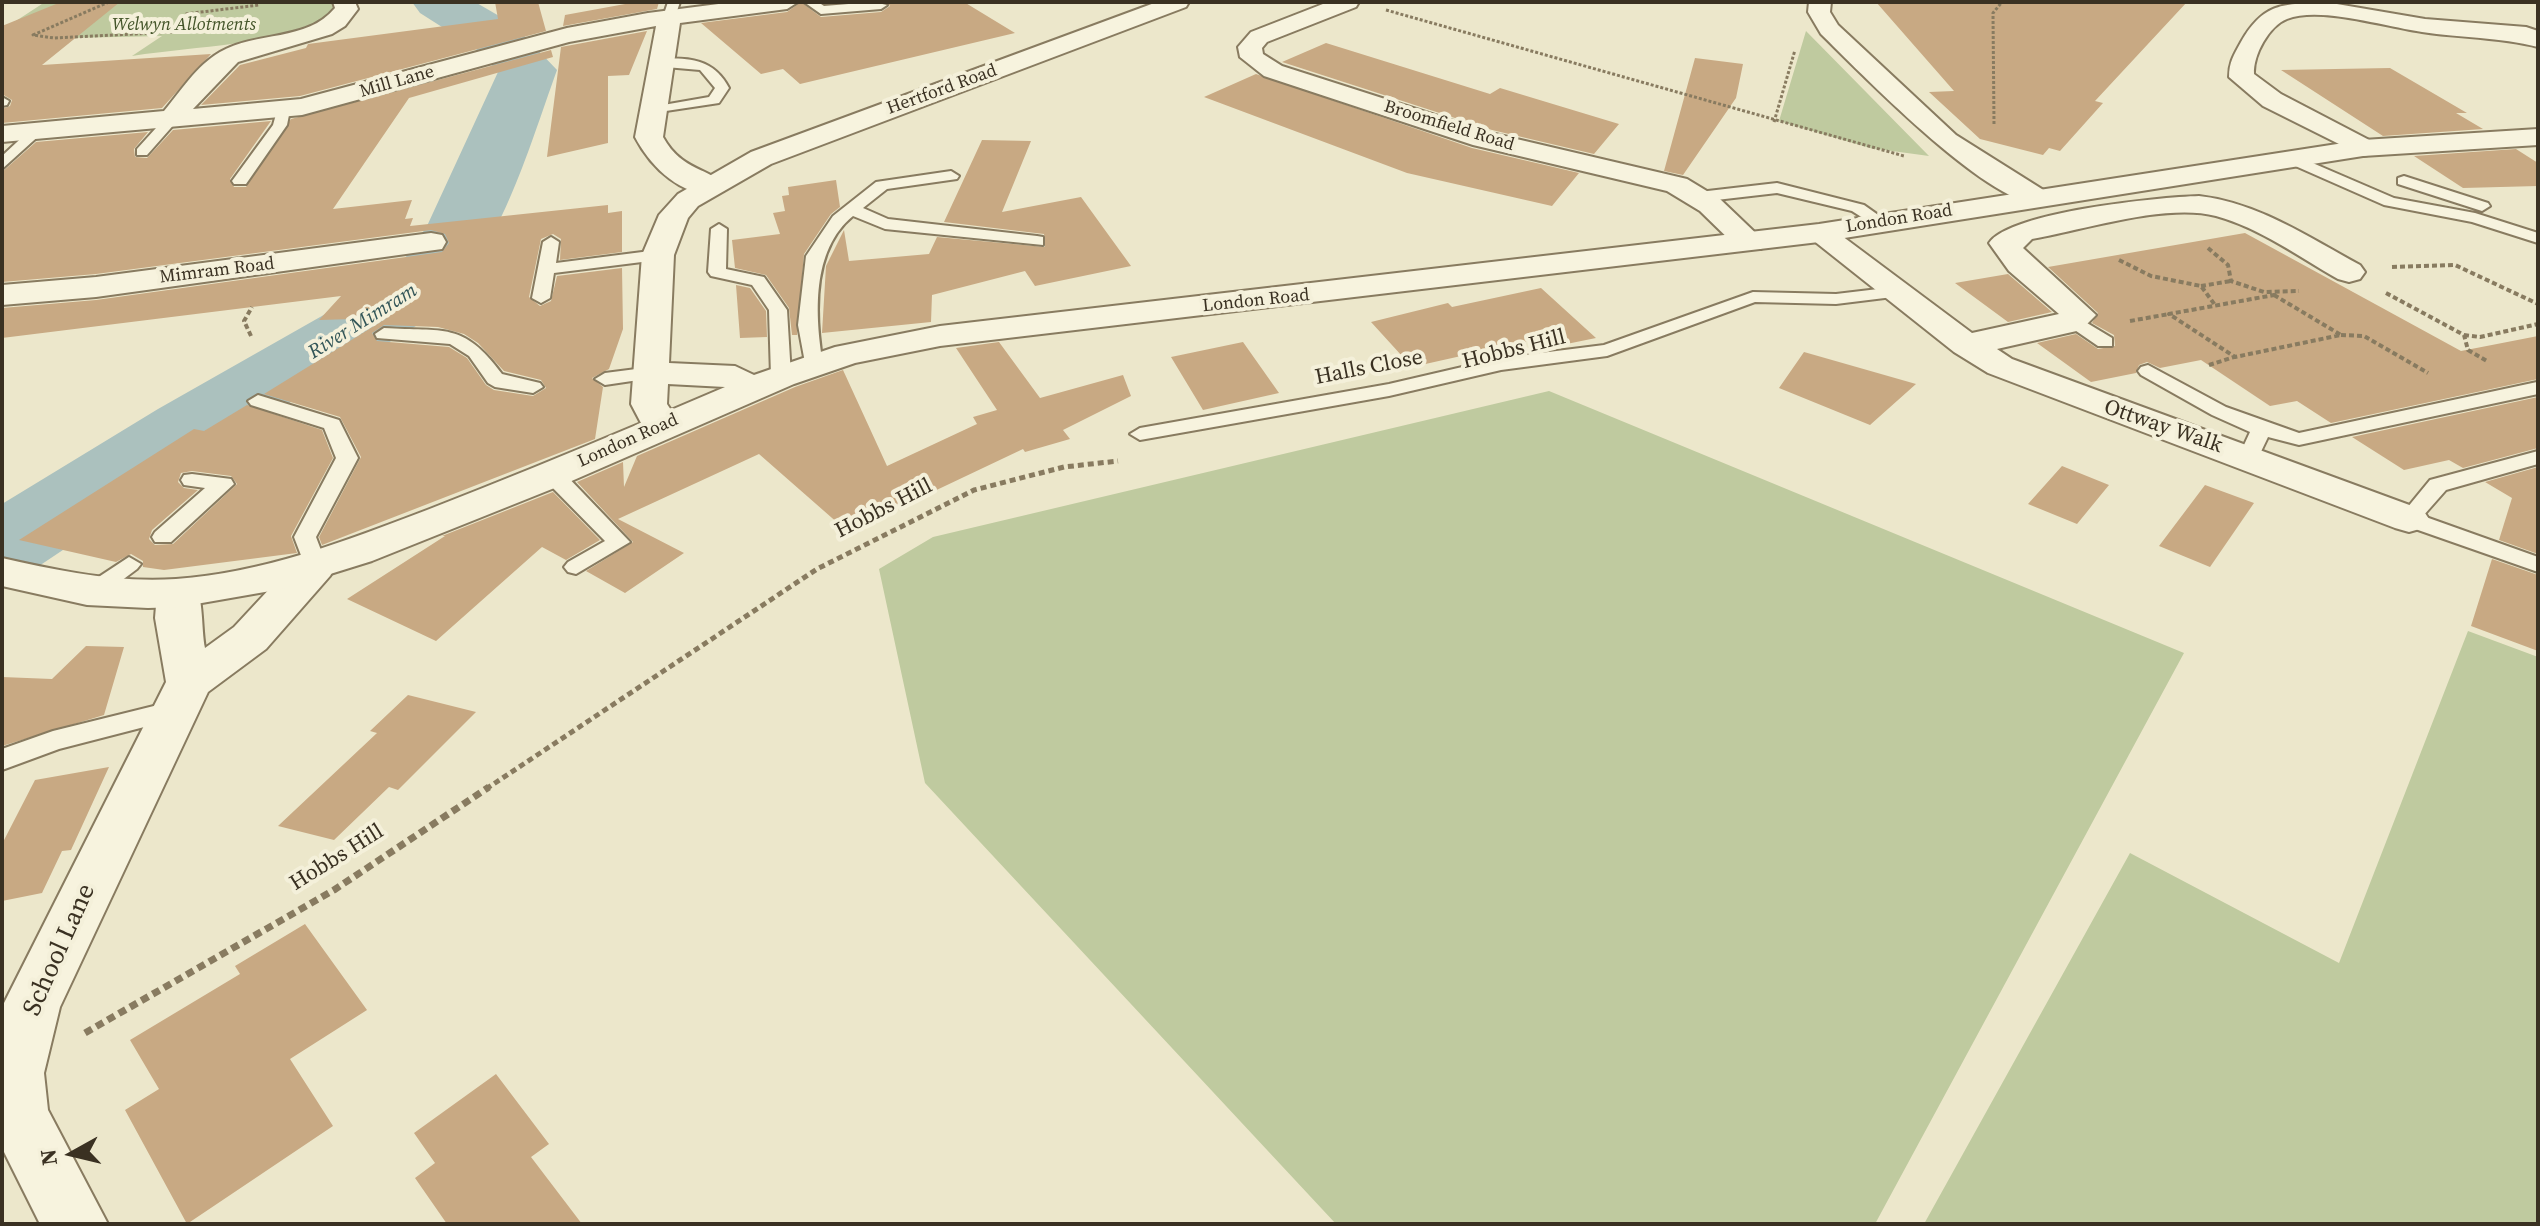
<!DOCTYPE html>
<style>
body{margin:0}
#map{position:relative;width:2540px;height:1226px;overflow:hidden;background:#ece7cb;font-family:"Source Serif 4",serif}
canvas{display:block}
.frame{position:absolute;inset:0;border:4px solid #3a3122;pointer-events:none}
.north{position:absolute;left:32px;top:1114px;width:80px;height:80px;-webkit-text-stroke:6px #f4f0da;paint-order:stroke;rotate:262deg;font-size:22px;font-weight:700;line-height:32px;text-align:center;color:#3a3122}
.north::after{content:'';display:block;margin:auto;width:28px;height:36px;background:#3a3122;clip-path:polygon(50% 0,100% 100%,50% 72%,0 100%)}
</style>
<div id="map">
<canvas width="2540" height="1226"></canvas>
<div class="frame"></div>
<div class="north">N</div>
</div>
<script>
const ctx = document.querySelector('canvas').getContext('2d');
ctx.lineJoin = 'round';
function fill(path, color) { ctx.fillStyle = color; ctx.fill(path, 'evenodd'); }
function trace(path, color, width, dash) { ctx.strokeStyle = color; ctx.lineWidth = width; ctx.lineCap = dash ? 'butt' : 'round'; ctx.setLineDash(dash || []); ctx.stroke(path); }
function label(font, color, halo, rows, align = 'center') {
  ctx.font = font + ' "Source Serif 4",serif'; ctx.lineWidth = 8; ctx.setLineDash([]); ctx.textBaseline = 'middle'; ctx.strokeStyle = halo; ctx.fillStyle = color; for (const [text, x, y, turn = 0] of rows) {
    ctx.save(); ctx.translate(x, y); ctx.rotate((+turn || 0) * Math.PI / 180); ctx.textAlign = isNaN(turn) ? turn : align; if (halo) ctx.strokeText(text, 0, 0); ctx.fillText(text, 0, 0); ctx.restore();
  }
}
fill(new Path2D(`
 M 45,2 L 336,2 L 334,16 C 270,47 201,45 132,56 L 162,36 L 69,38 L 2,30 Z
 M 1806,31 L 1929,156 L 1870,148 L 1779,121 Z
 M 1549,391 L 2184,653 L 1875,1224 L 1336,1224 L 925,783 L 879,569 L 933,537 Z
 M 2468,631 L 2538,657 L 2538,1224 L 1924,1224 L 2130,853 L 2339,963 Z`), '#bfca9f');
fill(new Path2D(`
 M 412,2 L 475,2 L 513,24 L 557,70 C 526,156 501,249 434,315 L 220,445 L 36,568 L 2,577 L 2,504 L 158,409 L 380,283 L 401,264 L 427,226 L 498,72 L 475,48 L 420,13 Z`), '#abc1be');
fill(new Path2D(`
 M 61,2 L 120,2 L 42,65 L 211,54 L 162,108 L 2,123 L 2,109 L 10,106 L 12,100 L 2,94 L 2,26 Z
 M 495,2 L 538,2 L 546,31 L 300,96 L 201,105 L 240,65 L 306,48 L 308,44 L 498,19 Z
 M 636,2 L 659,2 L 657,9 L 563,26 L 565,15 Z
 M 801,2 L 821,17 L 881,12 L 890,6 L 887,2 L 964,2 L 1015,33 L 800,84 L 783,69 L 761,74 L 701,23 L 787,12 Z
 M 1876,2 L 2187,2 L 2095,101 L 2103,103 L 2060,151 L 2049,148 L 2043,155 L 1980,139 L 1929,92 L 1954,91 Z
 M 647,31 L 629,75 L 608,76 L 608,143 L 547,157 L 561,47 Z
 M 1326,43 L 1490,94 L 1500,88 L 1619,124 L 1594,154 L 1492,130 L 1282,62 Z
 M 551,50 L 553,57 L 409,98 L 333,209 L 412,200 L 405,219 L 413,218 L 410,226 L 608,205 L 608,213 L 622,211 L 622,252 L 560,260 L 561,239 L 553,234 L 541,239 L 529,297 L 540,306 L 551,301 L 557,276 L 622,268 L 623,329 L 609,369 L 592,378 L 603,387 L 595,439 L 322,545 L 319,537 L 361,457 L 340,417 L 264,394 L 387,318 L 319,320 L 341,296 L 2,338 L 2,308 L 96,300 L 442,252 L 449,243 L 445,234 L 431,230 L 96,274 L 2,282 L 2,172 L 36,142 L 148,132 L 134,149 L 135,157 L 147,158 L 173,130 L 271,121 L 230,179 L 234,187 L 246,187 L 291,119 ZM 384,325 L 438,327 L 464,334 L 478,343 L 504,371 L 541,380 L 546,388 L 533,396 L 494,390 L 486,385 L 467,358 L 449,347 L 377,341 L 372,333 Z
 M 1695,58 L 1743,64 L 1736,98 L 1683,175 L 1664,171 Z
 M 2390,68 L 2467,113 L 2456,113 L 2483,129 L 2383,136 L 2281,70 Z
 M 1256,74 L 1472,148 L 1579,173 L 1552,206 L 1407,173 L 1204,97 Z
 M 982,140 L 1031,141 L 1002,212 L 1081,197 L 1131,266 L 1035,286 L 1025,271 L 932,295 L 931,322 L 822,333 L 826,266 L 844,230 L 849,261 L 929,254 L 937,237 L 1045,247 L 1044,234 L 944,222 Z
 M 2516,149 L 2538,163 L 2538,186 L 2463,188 L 2414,156 Z
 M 836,180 L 840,207 L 831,214 L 804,254 L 797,335 L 792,335 L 789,308 L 766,275 L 735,268 L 732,240 L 780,234 L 773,213 L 785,211 L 782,196 L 789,195 L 788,187 Z
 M 2245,233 L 2461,351 L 2538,336 L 2538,379 L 2331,423 L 2297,401 L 2270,406 L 2201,360 L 2160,368 L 2147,362 L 2139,365 L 2136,373 L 2091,382 L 2037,343 L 2076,334 L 2098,349 L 2115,346 L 2114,335 L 2092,323 L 2098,313 L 2048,267 Z
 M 2008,274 L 2052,312 L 2008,322 L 1955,283 Z
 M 736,285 L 750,288 L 766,311 L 767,337 L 740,338 Z
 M 1541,288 L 1596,338 L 1537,350 L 1528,341 L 1412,367 L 1371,322 L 1448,303 L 1452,307 Z
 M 999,342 L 1040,398 L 1123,375 L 1131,396 L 1063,430 L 1070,439 L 1025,452 L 1023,449 L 848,532 L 759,454 L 618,519 L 684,553 L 625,593 L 586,571 L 633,542 L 577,482 L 623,462 L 624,487 L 637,456 L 795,387 L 843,370 L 887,466 L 977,424 L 973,417 L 997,410 L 956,348 Z
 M 1243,342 L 1279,393 L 1203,410 L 1171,357 Z
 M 1804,352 L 1916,384 L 1870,425 L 1779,388 Z
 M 2538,397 L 2538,448 L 2463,468 L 2449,460 L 2404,470 L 2352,437 Z
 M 247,405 L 322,430 L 333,458 L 291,536 L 297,553 L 164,570 L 143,567 L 143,561 L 131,554 L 116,562 L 19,540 L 194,429 L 204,431 ZM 192,471 L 231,476 L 237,484 L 173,544 L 155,545 L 149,539 L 152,530 L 198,490 L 184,488 L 178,482 L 181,473 Z
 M 2062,466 L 2109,485 L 2077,524 L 2028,504 Z
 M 2538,467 L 2538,554 L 2499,540 L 2512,498 L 2485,482 Z
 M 2205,485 L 2254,503 L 2210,567 L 2159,546 Z
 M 553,492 L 600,540 L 566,560 L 542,547 L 436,641 L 347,599 L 445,536 L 442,536 Z
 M 2492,559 L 2538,575 L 2538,651 L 2471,626 Z
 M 86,646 L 124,647 L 104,715 L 2,746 L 2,677 L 52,679 Z
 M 408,695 L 476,712 L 398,790 L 389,787 L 334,840 L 278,826 L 377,733 L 370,731 Z
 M 109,767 L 71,850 L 62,851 L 42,893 L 2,901 L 2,844 L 35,780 Z
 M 305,924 L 367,1010 L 290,1059 L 333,1126 L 187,1224 L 125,1110 L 159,1089 L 130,1040 L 240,974 L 235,966 Z
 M 496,1074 L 549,1144 L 531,1157 L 582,1224 L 447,1224 L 415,1178 L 435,1163 L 414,1133 Z`), '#c8a983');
const service = new Path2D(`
 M 668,2 L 680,2 L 675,17 L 669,21 L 663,17 Z
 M 804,2 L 818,2 L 824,6 L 873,2 L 887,5 L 881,9 L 821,14 Z
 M 659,59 C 689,57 714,59 729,88 L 719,103 L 646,114 L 646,108 L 709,97 L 715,88 L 700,70 L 654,66 L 654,60 Z
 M 2,97 L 9,101 L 7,105 L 2,106 Z
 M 278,107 L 290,110 L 287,125 L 246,184 L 234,184 L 232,181 L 273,125 Z
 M 165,118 L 177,121 L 147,155 L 137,155 L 137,149 Z
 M 31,129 L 43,132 L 2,169 L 2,156 Z
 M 2284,155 L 2294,155 L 2394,198 L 2475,213 L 2538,233 L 2538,243 L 2472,222 L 2384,205 L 2284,161 Z
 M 951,171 L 959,176 L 957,179 L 887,189 L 863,208 L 888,219 L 1037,236 L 1043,237 L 1043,245 L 885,229 L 853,216 C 811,250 815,316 823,364 L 820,368 L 806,368 L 798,325 L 806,256 L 833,216 L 876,182 Z
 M 2404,176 L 2488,203 L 2490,206 L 2482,211 L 2398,184 L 2398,178 Z
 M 1777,183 L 1864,205 L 1888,222 L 1886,225 L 1874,225 L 1852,211 L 1777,193 L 1699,202 L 1691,197 L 1699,192 Z
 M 719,224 L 727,229 L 726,269 L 764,277 L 787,310 L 791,376 L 788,380 L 781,382 L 771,376 L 769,310 L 752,285 L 711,276 L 708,272 L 711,229 Z
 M 551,237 L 559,242 L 556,263 L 658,250 L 667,255 L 658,260 L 554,273 L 550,298 L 541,303 L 532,298 L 543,242 Z
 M 1895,287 L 1901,288 L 1901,296 L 1836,304 L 1755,302 L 1607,356 L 1501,370 L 1389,396 L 1140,440 L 1130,434 L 1140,428 L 1389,384 L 1501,358 L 1604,345 L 1753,292 L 1836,294 Z
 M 2072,314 L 2112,338 L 2112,346 L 2098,346 L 2066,324 L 2066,316 Z
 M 384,328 C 444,332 463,321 502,374 L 540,383 L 543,387 L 533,393 L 495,387 L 488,383 L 469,356 L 450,344 L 377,338 L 375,334 Z
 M 2148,365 L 2226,407 L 2299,433 L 2537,382 L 2538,394 L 2299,445 L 2268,437 L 2256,462 L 2249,464 L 2238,458 L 2250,432 L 2212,415 L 2141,375 L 2138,371 L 2141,367 Z
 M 652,367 L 662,373 L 659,377 L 605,385 L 595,379 L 605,373 Z
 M 258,395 L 339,420 L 358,458 L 316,537 L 327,566 L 323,571 L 307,571 L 294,537 L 336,458 L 324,428 L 251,405 L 248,401 Z
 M 2538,451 L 2538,464 L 2446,490 L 2423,516 L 2538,557 L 2538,572 L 2401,524 L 2398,519 L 2430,480 Z
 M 553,469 L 561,470 L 630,542 L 576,574 L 568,572 L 564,567 L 568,562 L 605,541 L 545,480 L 542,475 L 545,470 Z
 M 192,474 L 231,479 L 234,484 L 171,542 L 155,542 L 152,537 L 155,532 L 205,488 L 184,485 L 181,480 L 184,475 Z
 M 129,557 L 141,564 L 137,569 L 101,596 L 85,596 L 81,591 L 85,586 Z
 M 174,701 L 183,703 L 187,710 L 183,717 L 59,749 L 2,770 L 2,749 L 53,731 Z`);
const minor = new Path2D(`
 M 333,2 L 355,2 L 358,9 L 345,26 L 332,34 L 238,62 L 193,109 L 301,99 L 567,28 L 648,13 L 734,2 L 798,2 L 787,9 L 680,23 L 663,137 C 682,172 712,168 724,186 L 720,192 C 684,201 650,166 635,137 L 656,26 L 569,42 L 302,115 L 2,142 L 2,126 L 164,111 C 181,91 196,66 220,52 C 256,31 307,42 335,8 Z
 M 1328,2 L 1359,2 L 1356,7 L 1267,42 L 1262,48 L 1263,54 L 1282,66 L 1491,133 L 1687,179 L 1720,199 L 1765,242 L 1761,249 L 1739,249 L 1700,211 L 1667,191 L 1473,145 L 1264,76 L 1240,57 L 1238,47 L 1251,32 Z
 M 1809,2 L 1831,2 L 1830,12 L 1838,25 L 1956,135 L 2045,191 L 2050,197 L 2045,203 C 1997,215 1858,70 1821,34 L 1808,12 Z
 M 2331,3 L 2425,19 L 2526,27 L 2538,31 L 2538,47 C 2499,37 2461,38 2422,32 C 2386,27 2320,6 2287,19 C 2269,26 2253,55 2254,74 L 2281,94 L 2373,142 L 2377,148 L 2373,154 L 2363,156 L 2263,106 L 2229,77 C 2229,62 2234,55 2241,42 C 2265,0 2286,4 2331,3 Z
 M 2199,196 C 2259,203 2308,237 2360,265 L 2365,272 L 2360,279 L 2349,282 L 2338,279 C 2299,257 2260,228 2216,216 C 2165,203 2084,230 2032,239 L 2023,248 L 2096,315 L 2081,330 L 1997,349 L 2012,359 L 2423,510 L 2429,519 L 2423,528 L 2409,532 L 2395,528 L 1988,373 L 1954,352 L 1804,233 L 1808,227 L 1830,227 L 1972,333 L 2059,314 L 2009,271 L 1989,243 C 2010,212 2159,197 2199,196 Z
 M 431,233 L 442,235 L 446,242 L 442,249 L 96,297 L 2,305 L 2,285 L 96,277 Z
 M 315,552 L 330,556 L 336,566 L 330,576 L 266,649 L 208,692 L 60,1007 L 44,1073 L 48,1110 L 108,1224 L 40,1224 L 2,1148 L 2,1007 L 166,682 L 155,618 L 157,593 L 164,583 L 179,579 L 194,583 C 204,598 201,628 205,648 L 234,627 L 300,556 Z`);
const tertiary = new Path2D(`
 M 1157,2 L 1189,2 L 1186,7 L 771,164 L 698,206 L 688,218 L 674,255 L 669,363 L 735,366 L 754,375 L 835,347 L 940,326 L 1819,224 L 2363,140 L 2538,129 L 2538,145 L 2363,156 L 1819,242 L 940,346 L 855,363 L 794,384 L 567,483 L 372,561 L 282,589 L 179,607 L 148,608 L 87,605 L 2,586 L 2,558 C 60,571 116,583 176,579 C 263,573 346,541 427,510 C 499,482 570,453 641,423 L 631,404 L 642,255 L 659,215 L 678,194 L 751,152 ZM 668,384 L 725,387 L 671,410 L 667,404 Z`);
trace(service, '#887b60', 4);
trace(minor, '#887b60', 4);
trace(tertiary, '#887b60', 4);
trace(new Path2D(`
 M 109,2 L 33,35 L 54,38 L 193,31
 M 1386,10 L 1904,156
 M 178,32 L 185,14 L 259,5
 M 1774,122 L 1795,50
 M 1994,124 L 1993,13 L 2002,2`), '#887b60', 3, [3, 2]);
trace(new Path2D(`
 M 2208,248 L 2228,265 L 2231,281 L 2264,292 L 2299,291
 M 2119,260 L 2151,276 L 2201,286 L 2215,305
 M 2392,267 L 2455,265 L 2538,304
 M 2201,286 L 2231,281
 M 2386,293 L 2464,335 L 2468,350 L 2487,361
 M 2274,295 L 2341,335 L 2235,357 L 2169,314 Z
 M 2130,321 L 2169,314
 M 2341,335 L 2364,336 L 2428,373
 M 2464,335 L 2480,337 L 2538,324
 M 251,336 L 244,321 L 252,307
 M 2209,365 L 2234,357`), '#887b60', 4, [5, 3]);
trace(new Path2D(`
 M 486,789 L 817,569 L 974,490 L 1064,467 L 1118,461`), '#887b60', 5, [6, 4]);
trace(new Path2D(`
 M 85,1033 L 334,890 L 489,787`), '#887b60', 7, [8, 5]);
fill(service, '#f7f3de');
fill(minor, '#f7f3de');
fill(tertiary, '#f7f3de');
label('italic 18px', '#44552a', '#f4f0da', [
 ["Welwyn Allotments",184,25]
]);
label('18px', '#3a3122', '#f4f0da', [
 ["Mill Lane",397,82,-16],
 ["Hertford Road",942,90,-20],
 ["Broomfield Road",1449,126,17],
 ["London Road",1899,219,-9],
 ["Mimram Road",217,271,-7],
 ["London Road",1256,301,-6],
 ["London Road",628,441,-24]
]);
label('italic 20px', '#335658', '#f4f0da', [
 ["River Mimram",363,322,-32]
]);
label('22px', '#3a3122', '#f4f0da', [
 ["Hobbs Hill",1514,350,-14],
 ["Halls Close",1369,368,-11],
 ["Ottway Walk",2163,427,19],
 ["Hobbs Hill",884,509,-27],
 ["Hobbs Hill",337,858,-32]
]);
label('26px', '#3a3122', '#f4f0da', [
 ["School Lane",60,950,-66]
]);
</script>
